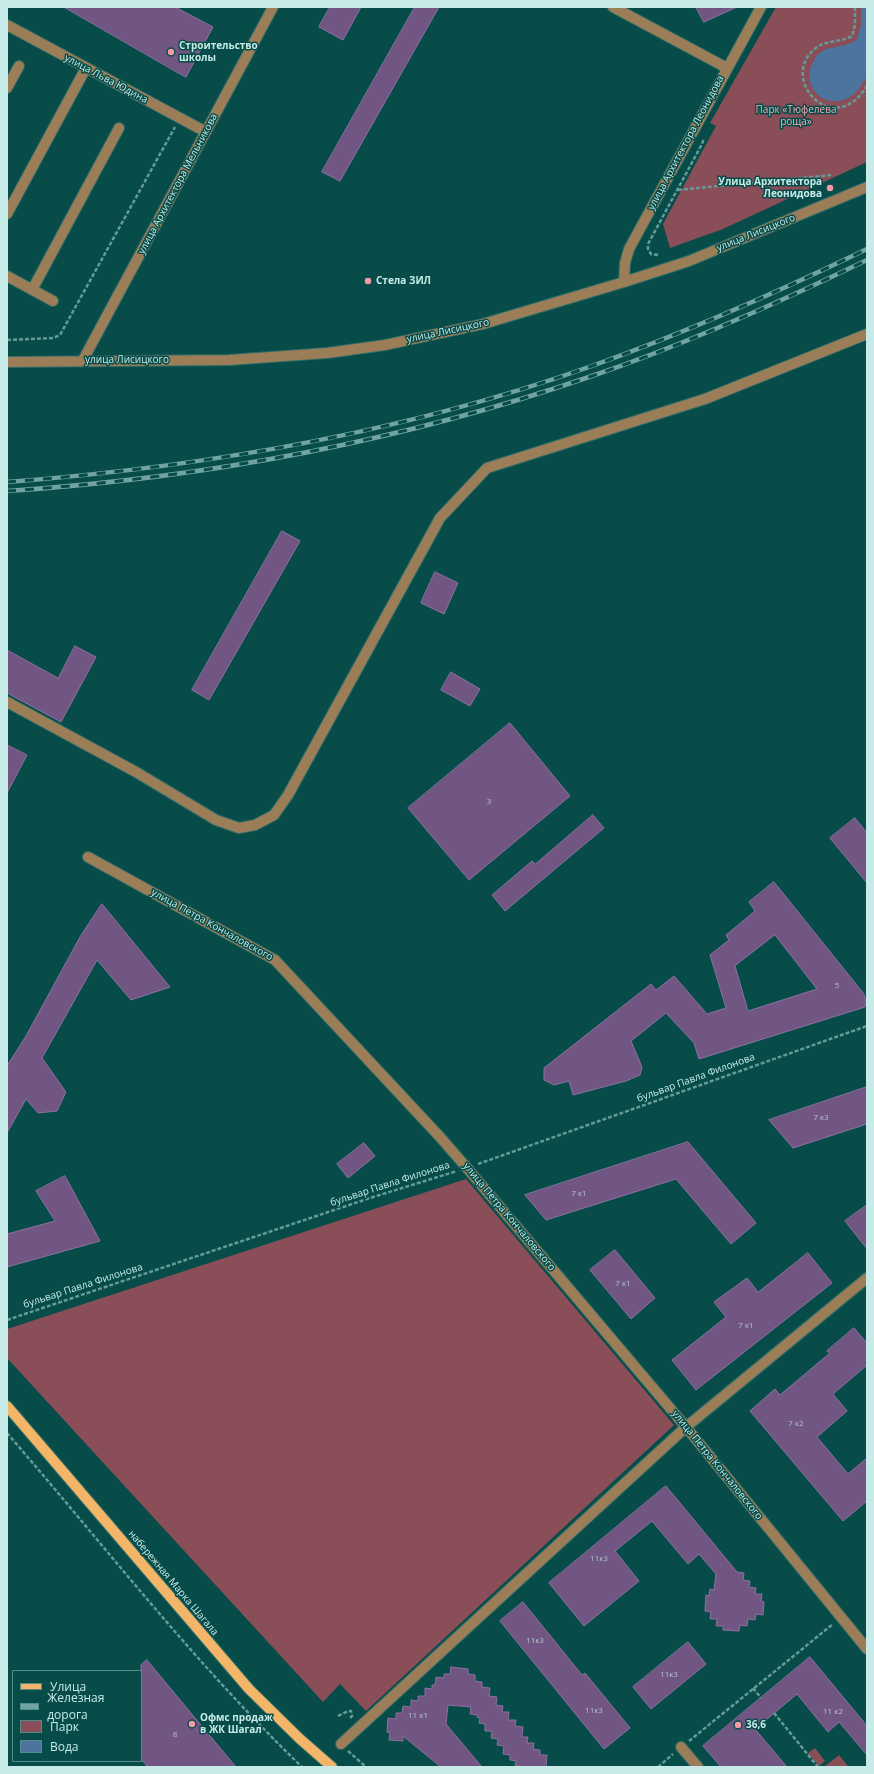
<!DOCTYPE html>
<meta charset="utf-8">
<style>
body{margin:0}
#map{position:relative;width:874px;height:1774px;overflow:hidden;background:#074c49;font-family:"Open Sans",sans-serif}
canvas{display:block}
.frame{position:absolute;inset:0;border:8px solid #c6ebe8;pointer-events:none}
.legend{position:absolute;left:12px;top:1670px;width:130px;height:92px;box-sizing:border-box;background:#074c49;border:1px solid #538c89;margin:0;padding:5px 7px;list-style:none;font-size:12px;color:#c6ebe8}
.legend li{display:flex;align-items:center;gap:8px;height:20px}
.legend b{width:20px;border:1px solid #538c89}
</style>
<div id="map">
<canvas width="874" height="1774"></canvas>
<div class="frame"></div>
<ul class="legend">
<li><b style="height:5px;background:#f3b567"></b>Улица</li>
<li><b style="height:5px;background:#71a4a1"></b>Железная дорога</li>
<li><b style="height:11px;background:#894e57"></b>Парк</li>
<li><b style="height:11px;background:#4c749e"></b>Вода</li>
</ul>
</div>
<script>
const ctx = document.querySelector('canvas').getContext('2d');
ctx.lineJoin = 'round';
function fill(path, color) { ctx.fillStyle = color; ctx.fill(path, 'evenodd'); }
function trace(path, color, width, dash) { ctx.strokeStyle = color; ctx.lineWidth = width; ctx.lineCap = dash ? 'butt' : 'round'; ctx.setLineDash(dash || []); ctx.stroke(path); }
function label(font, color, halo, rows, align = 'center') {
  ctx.font = font + ' "Open Sans",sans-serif'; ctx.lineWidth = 3; ctx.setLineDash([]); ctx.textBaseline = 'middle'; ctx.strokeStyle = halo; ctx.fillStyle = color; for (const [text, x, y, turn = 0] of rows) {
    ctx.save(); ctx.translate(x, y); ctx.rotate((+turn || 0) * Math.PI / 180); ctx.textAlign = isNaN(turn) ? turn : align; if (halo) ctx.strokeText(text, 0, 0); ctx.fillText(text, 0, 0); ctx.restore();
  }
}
fill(new Path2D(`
 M 776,7 L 867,7 L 867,162 L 723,229 L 670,248 L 663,224 L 716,126 L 710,123 Z
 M 466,1179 L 674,1425 L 366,1711 L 340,1684 L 323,1702 L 7,1358 L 7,1329 Z
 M 815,1748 L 825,1761 L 819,1766 L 808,1753 Z
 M 839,1755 L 848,1766 L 824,1767 Z`), '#894e57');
fill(new Path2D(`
 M 861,7 L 867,7 C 867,24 867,40 867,57 C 867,62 868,70 867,75 C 866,79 862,82 861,85 C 839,121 792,91 816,57 C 826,43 846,50 857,39 L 861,25 Z`), '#4c749e');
const building = new Path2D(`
 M 64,7 L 175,7 L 213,27 L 186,77 Z
 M 330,7 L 361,7 L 343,40 L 319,27 Z
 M 415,7 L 439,7 L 340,181 L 322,172 Z
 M 696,7 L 737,7 L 704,22 Z
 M 282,531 L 300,541 L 209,700 L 192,690 Z
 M 435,572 L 458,583 L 444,614 L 421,603 Z
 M 75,646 L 96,657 L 61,722 L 7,693 L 7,650 L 58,678 Z
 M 451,672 L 480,689 L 470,706 L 441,690 Z
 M 510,723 L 570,796 L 469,880 L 408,808 Z
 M 7,745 L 27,755 L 7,793 Z
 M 593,815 L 604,828 L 505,911 L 492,895 L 532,861 L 535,864 Z
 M 855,818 L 867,833 L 867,883 L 830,838 Z
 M 774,882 L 864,994 L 866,1001 L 865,1007 L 699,1059 L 694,1043 L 666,1013 L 631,1041 L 642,1067 L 640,1075 L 626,1081 L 573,1095 L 569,1081 L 554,1085 L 544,1080 L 544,1068 L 651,984 L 656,990 L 674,976 L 707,1014 L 726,1008 L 710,955 L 729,940 L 726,935 L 755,911 L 749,902 ZM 775,935 L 817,989 L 748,1011 L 735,966 Z
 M 102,904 L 170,987 L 131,1000 L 97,960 L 42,1058 L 66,1092 L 57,1111 L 38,1113 L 26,1099 L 7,1133 L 7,1066 L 26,1036 L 80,937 Z
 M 867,1087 L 867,1124 L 793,1148 L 769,1120 Z
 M 688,1142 L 756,1223 L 731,1244 L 676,1179 L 546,1220 L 525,1195 Z
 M 364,1143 L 375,1156 L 348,1178 L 337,1164 Z
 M 65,1176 L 100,1241 L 7,1267 L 7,1234 L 55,1221 L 36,1191 Z
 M 867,1205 L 867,1249 L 845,1221 Z
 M 615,1250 L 655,1298 L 631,1319 L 590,1270 Z
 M 808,1253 L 832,1283 L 696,1390 L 672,1360 L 726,1317 L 714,1302 L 747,1278 L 758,1292 Z
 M 854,1328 L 867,1343 L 867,1365 L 833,1394 L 847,1411 L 817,1437 L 848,1474 L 867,1458 L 867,1501 L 843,1521 L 750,1411 L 775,1389 L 780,1395 L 830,1353 L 827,1351 Z
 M 666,1486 L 737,1572 L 744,1573 L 743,1580 L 750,1581 L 749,1587 L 756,1588 L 755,1594 L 762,1594 L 761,1601 L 764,1602 L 763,1615 L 756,1614 L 755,1620 L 748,1619 L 747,1626 L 740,1625 L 739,1631 L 723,1630 L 723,1626 L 716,1626 L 717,1619 L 710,1619 L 711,1612 L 705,1611 L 706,1595 L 709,1596 L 710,1589 L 714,1590 L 716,1574 L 699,1554 L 688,1564 L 652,1521 L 615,1551 L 639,1581 L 584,1626 L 549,1583 Z
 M 523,1602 L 582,1675 L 585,1673 L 630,1728 L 604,1749 L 500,1621 Z
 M 688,1642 L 706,1664 L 651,1709 L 633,1687 Z
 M 810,1657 L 867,1726 L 867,1755 L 839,1722 L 828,1732 L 797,1694 L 755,1729 L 787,1767 L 721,1767 L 703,1746 Z
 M 147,1660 L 190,1712 L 236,1767 L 148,1767 L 141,1759 L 141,1665 Z
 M 451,1667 L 468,1669 L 468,1674 L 475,1675 L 475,1681 L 482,1682 L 482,1687 L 490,1688 L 489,1696 L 497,1697 L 496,1705 L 503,1706 L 502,1712 L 509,1712 L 508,1720 L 516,1720 L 515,1726 L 523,1727 L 522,1737 L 528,1737 L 527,1743 L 534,1743 L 533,1749 L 540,1750 L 540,1755 L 547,1755 L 546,1767 L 521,1767 L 515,1765 L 516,1761 L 510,1760 L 510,1755 L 503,1754 L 504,1746 L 497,1745 L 498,1739 L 491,1738 L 492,1731 L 485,1731 L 485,1724 L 479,1723 L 480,1718 L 477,1717 L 477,1715 L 470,1714 L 471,1707 L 448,1705 L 446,1724 L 482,1767 L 441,1767 L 403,1736 L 403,1741 L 389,1740 L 390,1733 L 387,1732 L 388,1718 L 396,1719 L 396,1713 L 402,1713 L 403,1706 L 411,1707 L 411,1700 L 418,1701 L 418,1696 L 425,1696 L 425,1688 L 432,1689 L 432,1685 L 435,1685 L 436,1677 L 444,1678 L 444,1674 L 450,1674 Z`);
fill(building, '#715583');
trace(building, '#8d71a0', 1);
const minor = new Path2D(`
 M 613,7 L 727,68
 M 7,25 L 206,132
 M 7,88 L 19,66
 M 7,214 L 86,68
 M 7,276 L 53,301
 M 624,282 L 625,263 L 629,249 L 761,7
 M 32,290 L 119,128
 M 83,360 L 273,7
 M 7,362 L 229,360 L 327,353 L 385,345 L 483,324 L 624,282 L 689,261 L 867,187
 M 7,702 L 136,772 L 216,820 L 239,828 L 255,825 L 274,815 L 288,795 L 440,518 L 487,468 L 705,399 L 867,334
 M 88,857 L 275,960 L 440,1137 L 467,1168 L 686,1427 L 867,1649
 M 341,1744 L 686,1427 L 867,1278
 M 681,1747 L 698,1767`);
const major = new Path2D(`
 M 7,1406 L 249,1689 L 300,1739 L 332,1767`);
trace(minor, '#2d6c69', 12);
trace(major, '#2d6c69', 12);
trace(new Path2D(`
 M 855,7 L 855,25 L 852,36 C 842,42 828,40 817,47 C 776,77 833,141 867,86
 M 678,190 L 832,175
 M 658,255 L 651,254 L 648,249 L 648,244 L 702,144 L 704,138
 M 7,340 L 53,338 L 60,335 L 175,127
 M 478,1164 L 867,1026
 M 7,1320 L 370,1198 L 457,1171
 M 7,1433 C 104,1545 195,1664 302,1767
 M 753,1688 L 761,1698
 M 774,1713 L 818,1767
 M 338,1716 L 348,1711 L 351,1711 L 352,1716 L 350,1718
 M 689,1741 L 833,1624
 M 348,1751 L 366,1767
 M 658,1767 L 673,1754`), '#659a97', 2.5, [4, 2]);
trace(minor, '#9b7d58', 10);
trace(major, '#f3b567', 10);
const rail = new Path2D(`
 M 7,482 C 204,467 402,433 589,367 C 685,333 776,293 867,249
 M 7,491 C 204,478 402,441 589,377 C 684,345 776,304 867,260`);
trace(rail, '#71a4a1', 4.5);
trace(rail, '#074c49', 3, [9]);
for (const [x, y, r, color] of [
 [171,52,4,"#f49aa6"],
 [830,188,4,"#f49aa6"],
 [368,281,4,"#f49aa6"],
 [192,1724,4,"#f49aa6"],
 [738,1725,4,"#f49aa6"]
]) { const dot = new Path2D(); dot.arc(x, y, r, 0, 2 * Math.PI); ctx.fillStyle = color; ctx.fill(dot); trace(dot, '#074c49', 1.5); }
label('8px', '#b1c6cf', null, [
 ["3",489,802],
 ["5",837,986],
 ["7 к3",821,1118],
 ["7 к1",579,1194],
 ["7 к1",623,1284],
 ["7 к1",746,1326],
 ["7 к2",796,1424],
 ["11к3",599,1559],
 ["11к3",535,1641],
 ["11к3",669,1675],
 ["11к3",594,1711],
 ["11 к2",833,1712],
 ["11 к1",418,1716],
 ["8",175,1735]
]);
label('bold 10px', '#c6ebe8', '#074c49', [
 ["Строительство",179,46],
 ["школы",179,58],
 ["Улица Архитектора",822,182,"right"],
 ["Леонидова",822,194,"right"],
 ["Стела ЗИЛ",376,281],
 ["Офмс продаж",200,1718],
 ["в ЖК Шагал",200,1730],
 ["36,6",746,1725]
], 'left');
label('10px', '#c6ebe8', '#074c49', [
 ["улица Льва Юдина",106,79,28],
 ["улица Архитектора Леонидова",686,143,-62],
 ["улица Архитектора Мельникова",178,184,-62],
 ["улица Лисицкого",756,233,-22],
 ["улица Лисицкого",448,331,-12],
 ["улица Лисицкого",127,360],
 ["улица Петра Кончаловского",212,925,29],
 ["бульвар Павла Филонова",696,1078,-20],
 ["бульвар Павла Филонова",390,1184,-18],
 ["улица Петра Кончаловского",509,1217,50],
 ["бульвар Павла Филонова",83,1286,-18],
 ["улица Петра Кончаловского",717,1465,51],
 ["набережная Марка Шагала",173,1583,50]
]);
label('10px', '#f5aab3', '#074c49', [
 ["Парк «Тюфелева",796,110],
 ["роща»",796,122]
]);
</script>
